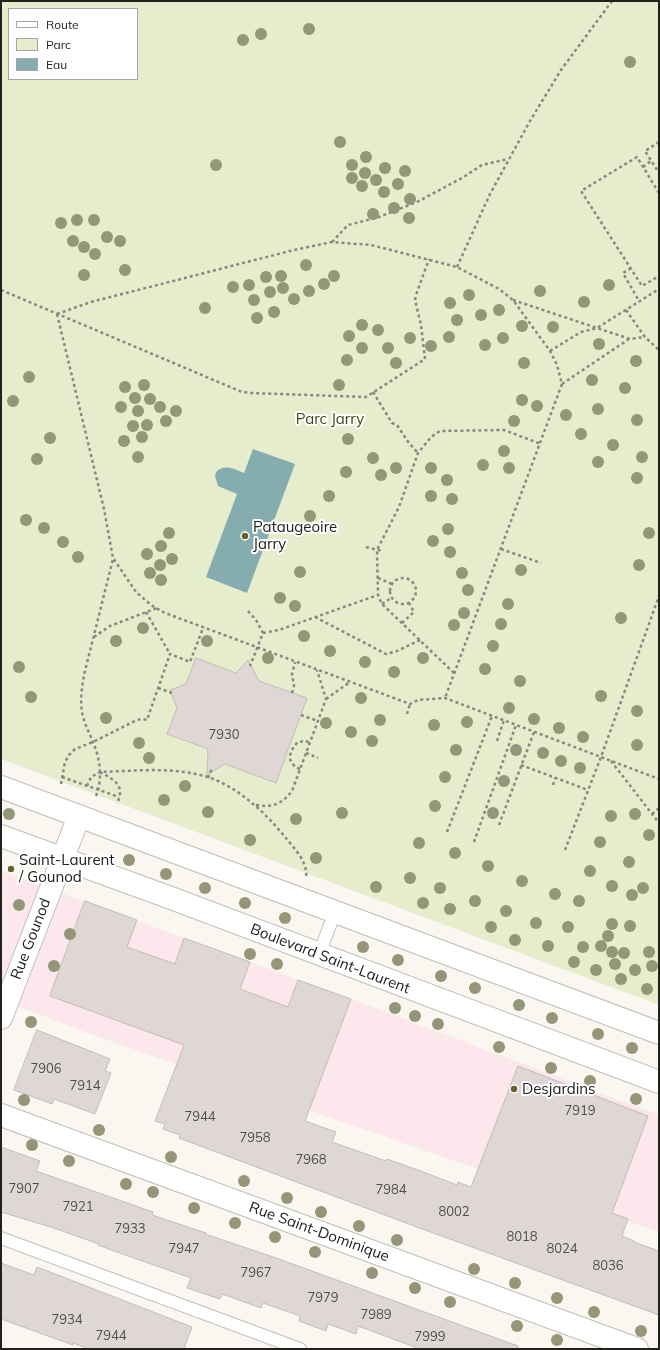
<!DOCTYPE html>
<style>
body{margin:0}
#map{position:relative;width:660px;height:1350px;overflow:hidden;background:#f9f7f0;font-family:Mulish,sans-serif}
canvas{display:block}
.frame{position:absolute;inset:0;border:2px solid #22211e;pointer-events:none}
.legend{position:absolute;left:8px;top:8px;width:130px;height:72px;box-sizing:border-box;background:#fff;border:1px solid #a7a6a5;margin:0;padding:5px 7px;list-style:none;font-size:12px;color:#22211e}
.legend li{display:flex;align-items:center;gap:8px;height:20px}
.legend b{width:20px;border:1px solid #a7a6a5}
</style>
<div id="map">
<canvas width="660" height="1350"></canvas>
<div class="frame"></div>
<ul class="legend">
<li><b style="height:5px;background:#fff"></b>Route</li>
<li><b style="height:11px;background:#e5edcd"></b>Parc</li>
<li><b style="height:11px;background:#85adb0"></b>Eau</li>
</ul>
</div>
<script>
const ctx = document.querySelector('canvas').getContext('2d');
ctx.lineJoin = 'round';
function fill(path, color) { ctx.fillStyle = color; ctx.fill(path, 'evenodd'); }
function trace(path, color, width, dash) { ctx.strokeStyle = color; ctx.lineWidth = width; ctx.lineCap = dash ? 'butt' : 'round'; ctx.setLineDash(dash || []); ctx.stroke(path); }
function label(font, color, halo, rows, align = 'center') {
  ctx.font = font + ' Mulish,sans-serif'; ctx.lineWidth = 4; ctx.setLineDash([]); ctx.textBaseline = 'middle'; ctx.strokeStyle = halo; ctx.fillStyle = color; for (const [text, x, y, turn = 0] of rows) {
    ctx.save(); ctx.translate(x, y); ctx.rotate((+turn || 0) * Math.PI / 180); ctx.textAlign = isNaN(turn) ? turn : align; if (halo) ctx.strokeText(text, 0, 0); ctx.fillText(text, 0, 0); ctx.restore();
  }
}
fill(new Path2D(`
 M 1,871 L 351,999 L 659,1115 L 659,1232 L 104,1039 L 1,1000 Z`), '#fce7ec');
fill(new Path2D(`
 M 1,1 L 659,1 L 659,1005 L 1,759 ZM 9,9 L 137,9 L 137,79 L 9,79 Z`), '#e5edcd');
fill(new Path2D(`
 M 253,449 L 295,464 L 247,593 L 206,577 L 237,494 L 218,486 L 215,476 L 217,471 C 226,464 234,469 244,473 Z`), '#85adb0');
const building = new Path2D(`
 M 196,658 L 236,673 L 248,660 L 259,681 L 307,698 L 276,783 L 225,764 L 207,775 L 208,749 L 167,734 L 177,708 L 170,690 L 186,684 Z
 M 85,901 L 137,920 L 127,947 L 175,964 L 184,938 L 250,962 L 240,989 L 288,1007 L 298,980 L 351,999 L 305,1121 L 336,1132 L 332,1142 L 386,1161 L 387,1159 L 418,1170 L 457,1185 L 458,1182 L 471,1187 L 518,1066 L 648,1116 L 612,1213 L 628,1219 L 622,1236 L 634,1241 L 634,1242 L 659,1251 L 659,1315 L 414,1226 L 179,1138 L 180,1135 L 163,1129 L 165,1124 L 155,1121 L 184,1045 L 50,996 Z
 M 37,1030 L 110,1059 L 105,1071 L 111,1073 L 95,1114 L 54,1099 L 52,1104 L 14,1090 Z
 M 1,1147 L 40,1161 L 36,1171 L 153,1212 L 152,1215 L 206,1233 L 205,1234 L 279,1259 L 518,1346 L 518,1349 L 420,1349 L 358,1326 L 356,1334 L 328,1324 L 326,1331 L 299,1321 L 300,1316 L 263,1303 L 261,1308 L 222,1294 L 220,1299 L 187,1288 L 191,1278 L 114,1251 L 98,1245 L 99,1244 L 54,1228 L 1,1212 Z
 M 1,1263 L 34,1275 L 37,1267 L 192,1327 L 184,1349 L 89,1349 L 73,1343 L 73,1345 L 1,1319 Z`);
fill(building, '#dfd7d5');
trace(building, '#c4bcb9', 1);
const lane = new Path2D(`
 M 319,954 L 335,912
 M 1,1238 L 300,1349`);
const street = new Path2D(`
 M 1,1018 L 79,816
 M 1,1115 L 637,1349`);
const secondary = new Path2D(`
 M 1,787 L 659,1033
 M 1,836 L 171,898 L 659,1082`);
trace(lane, '#c1bfb8', 14);
trace(street, '#c1bfb8', 24);
trace(secondary, '#c1bfb8', 24);
trace(new Path2D(`
 M 659,142 L 645,151 L 659,173
 M 643,167 L 651,161
 M 659,193 L 637,157 L 581,191 L 642,286 L 659,276
 M 332,242 L 348,225 L 379,217 L 417,202 L 462,178 L 482,165 L 508,159
 M 457,267 L 490,194 L 530,121 L 561,70 L 612,1
 M 631,268 L 623,273 L 639,301
 M 1,290 L 242,392 L 251,393 L 366,397 L 425,359 L 421,325 L 415,300 L 416,295 L 429,259
 M 513,300 L 630,339 L 645,337
 M 626,310 L 645,337 L 659,350
 M 57,314 L 91,302 L 294,250 L 332,242 L 371,245 L 457,267 L 499,289 L 513,300 L 550,351 L 557,365 L 562,384 L 445,698
 M 57,314 L 104,509 L 113,558 L 136,592 L 151,605 L 165,613 L 410,704 L 418,700 L 445,698 L 659,779
 M 550,351 L 581,332 L 597,328 L 659,289
 M 562,384 L 629,339
 M 373,392 L 392,423 L 397,425 L 409,443 L 418,453
 M 366,547 L 382,551
 M 501,549 L 541,563
 M390 591a13 13 0 1 1 26 0a13 13 0 1 1-26 0Z
 M 378,578 L 392,584
 M 382,604 L 391,598
 M 248,611 L 256,620 L 263,633 L 250,666
 M 146,612 L 170,654
 M 315,617 L 386,654 L 397,651 L 420,640
 M 402,623 L 414,612 L 409,603
 M 263,633 L 279,630 L 378,595
 M 94,637 L 110,626 L 157,608
 M 454,673 L 382,604 L 378,595 L 377,550 L 399,507 L 418,453 L 431,437 L 440,431 L 504,430 L 541,444
 M 158,688 L 172,693
 M 292,693 L 294,686 L 292,674 L 295,662
 M 326,699 L 350,682
 M 407,714 L 410,704
 M 301,715 L 318,721
 M 497,741 L 504,720
 M 306,753 L 318,758
 M 611,761 L 659,823
 M 521,765 L 588,790
 M 300,769 C 286,763 288,752 298,742 L 306,741 L 310,743
 M 100,772 C 116,781 125,785 117,804
 M 62,777 L 119,797
 M 208,778 L 212,768
 M 61,784 L 65,762 L 69,755 L 75,749 L 93,742 L 137,720 L 142,719 L 147,720 L 170,654 L 190,662 L 203,628
 M 553,785 L 555,778
 M 87,786 L 91,777 L 100,772 C 132,771 168,767 200,775 C 233,782 265,812 285,837 C 294,848 308,862 306,877
 M 96,796 C 103,779 100,758 93,742 C 89,732 84,723 82,712 C 80,700 82,687 84,675 L 113,559
 M 256,805 C 272,808 282,804 292,791 L 326,699 L 317,670
 M 652,814 L 659,808
 M 499,825 L 534,732
 M 447,832 L 492,716
 M 474,842 L 516,725
 M 565,850 L 601,757 L 659,596`), '#888782', 2.5, [3, 3]);
trace(lane, '#fff', 12);
trace(street, '#fff', 22);
trace(secondary, '#fff', 22);
ctx.fillStyle = '#939677';
for (const [x, y] of [
 [309,29],
 [261,34],
 [243,40],
 [630,62],
 [340,142],
 [366,157],
 [216,165],
 [352,165],
 [385,168],
 [405,171],
 [365,173],
 [352,178],
 [376,180],
 [398,184],
 [362,186],
 [384,192],
 [410,199],
 [394,208],
 [373,214],
 [409,218],
 [77,220],
 [94,220],
 [61,223],
 [107,237],
 [73,241],
 [120,241],
 [84,247],
 [95,254],
 [306,265],
 [125,270],
 [84,275],
 [281,276],
 [334,276],
 [266,277],
 [324,284],
 [249,285],
 [609,285],
 [233,287],
 [283,288],
 [309,291],
 [540,291],
 [270,292],
 [469,295],
 [294,299],
 [254,300],
 [584,302],
 [450,303],
 [205,308],
 [499,310],
 [274,312],
 [481,315],
 [257,318],
 [457,320],
 [362,325],
 [522,326],
 [553,327],
 [378,330],
 [349,336],
 [449,337],
 [410,338],
 [503,338],
 [599,344],
 [485,345],
 [431,346],
 [362,348],
 [388,348],
 [347,360],
 [636,361],
 [396,363],
 [524,363],
 [29,377],
 [592,380],
 [144,385],
 [339,385],
 [125,387],
 [625,388],
 [135,398],
 [150,399],
 [522,400],
 [13,401],
 [537,406],
 [121,407],
 [160,407],
 [598,409],
 [138,411],
 [176,411],
 [566,415],
 [315,420],
 [637,420],
 [166,421],
 [514,421],
 [147,425],
 [133,426],
 [581,434],
 [142,437],
 [50,438],
 [348,439],
 [124,441],
 [613,445],
 [504,451],
 [138,457],
 [642,457],
 [373,458],
 [37,459],
 [598,462],
 [483,465],
 [396,468],
 [431,468],
 [509,468],
 [346,472],
 [381,475],
 [637,478],
 [447,480],
 [329,496],
 [431,496],
 [452,499],
 [310,516],
 [26,520],
 [44,528],
 [448,529],
 [169,533],
 [649,533],
 [433,541],
 [63,542],
 [161,546],
 [450,552],
 [147,554],
 [78,557],
 [172,559],
 [160,565],
 [639,565],
 [521,570],
 [300,572],
 [150,573],
 [462,573],
 [161,580],
 [468,590],
 [280,598],
 [508,604],
 [295,606],
 [464,613],
 [621,618],
 [501,624],
 [454,625],
 [143,628],
 [304,636],
 [116,641],
 [207,641],
 [493,646],
 [330,651],
 [268,658],
 [423,658],
 [365,662],
 [19,667],
 [485,669],
 [394,672],
 [520,681],
 [601,696],
 [31,697],
 [361,698],
 [509,708],
 [637,711],
 [106,718],
 [534,719],
 [380,720],
 [467,722],
 [326,723],
 [434,725],
 [559,728],
 [351,732],
 [583,737],
 [372,741],
 [139,743],
 [637,745],
 [456,750],
 [516,750],
 [543,753],
 [149,758],
 [561,761],
 [580,768],
 [445,777],
 [504,781],
 [185,786],
 [164,800],
 [435,806],
 [208,812],
 [342,813],
 [493,813],
 [9,814],
 [635,814],
 [611,816],
 [296,819],
 [649,835],
 [250,840],
 [600,842],
 [419,843],
 [455,853],
 [316,858],
 [129,860],
 [629,862],
 [488,866],
 [590,871],
 [166,874],
 [410,878],
 [522,881],
 [612,886],
 [376,887],
 [205,888],
 [440,888],
 [643,888],
 [555,894],
 [632,895],
 [475,901],
 [579,901],
 [245,903],
 [423,903],
 [19,905],
 [450,909],
 [506,911],
 [285,918],
 [536,923],
 [612,924],
 [630,926],
 [491,927],
 [568,927],
 [70,934],
 [608,936],
 [515,940],
 [548,946],
 [601,946],
 [363,947],
 [583,947],
 [612,952],
 [649,952],
 [624,953],
 [250,954],
 [398,960],
 [574,962],
 [277,964],
 [615,964],
 [54,966],
 [652,966],
 [596,970],
 [635,970],
 [441,976],
 [621,979],
 [475,988],
 [647,989],
 [519,1005],
 [395,1008],
 [415,1016],
 [552,1018],
 [31,1022],
 [438,1024],
 [598,1034],
 [499,1047],
 [632,1048],
 [551,1068],
 [590,1081],
 [636,1099],
 [24,1100],
 [99,1130],
 [32,1145],
 [171,1157],
 [69,1161],
 [244,1181],
 [126,1184],
 [153,1192],
 [287,1198],
 [194,1208],
 [321,1212],
 [235,1223],
 [359,1226],
 [275,1237],
 [397,1240],
 [315,1252],
 [474,1269],
 [372,1273],
 [515,1283],
 [415,1288],
 [557,1298],
 [450,1302],
 [594,1312],
 [517,1326],
 [641,1331],
 [557,1340]
]) { ctx.beginPath(); ctx.arc(x, y, 6, 0, 2 * Math.PI); ctx.fill(); }
for (const [x, y, r, color] of [
 [245,536,4,"#68602c"],
 [11,869,4,"#68602c"],
 [514,1089,4,"#68602c"]
]) { const dot = new Path2D(); dot.arc(x, y, r, 0, 2 * Math.PI); ctx.fillStyle = color; ctx.fill(dot); trace(dot, '#fff', 1.5); }
label('13px', '#514e4c', null, [
 ["7930",224,735],
 ["7906",46,1069],
 ["7914",85,1086],
 ["7919",580,1111],
 ["7944",200,1117],
 ["7958",255,1138],
 ["7968",311,1160],
 ["7907",24,1189],
 ["7984",391,1190],
 ["7921",78,1207],
 ["8002",454,1212],
 ["7933",130,1229],
 ["8018",522,1237],
 ["7947",184,1249],
 ["8024",562,1249],
 ["8036",608,1266],
 ["7967",256,1273],
 ["7979",323,1298],
 ["7989",376,1315],
 ["7934",67,1320],
 ["7944",111,1336],
 ["7999",430,1337]
]);
label('15px', '#3f4714', '#fff', [
 ["Parc Jarry",330,419]
]);
label('15px', '#22211e', '#fff', [
 ["Pataugeoire",253,527],
 ["Jarry",253,544],
 ["Saint-Laurent",19,860],
 ["/ Gounod",19,877],
 ["Desjardins",522,1089]
], 'left');
label('15px', '#22211e', '#fff', [
 ["Rue Gounod",31,939,-69],
 ["Boulevard Saint-Laurent",330,959,21],
 ["Rue Saint-Dominique",319,1232,20]
]);
</script>
